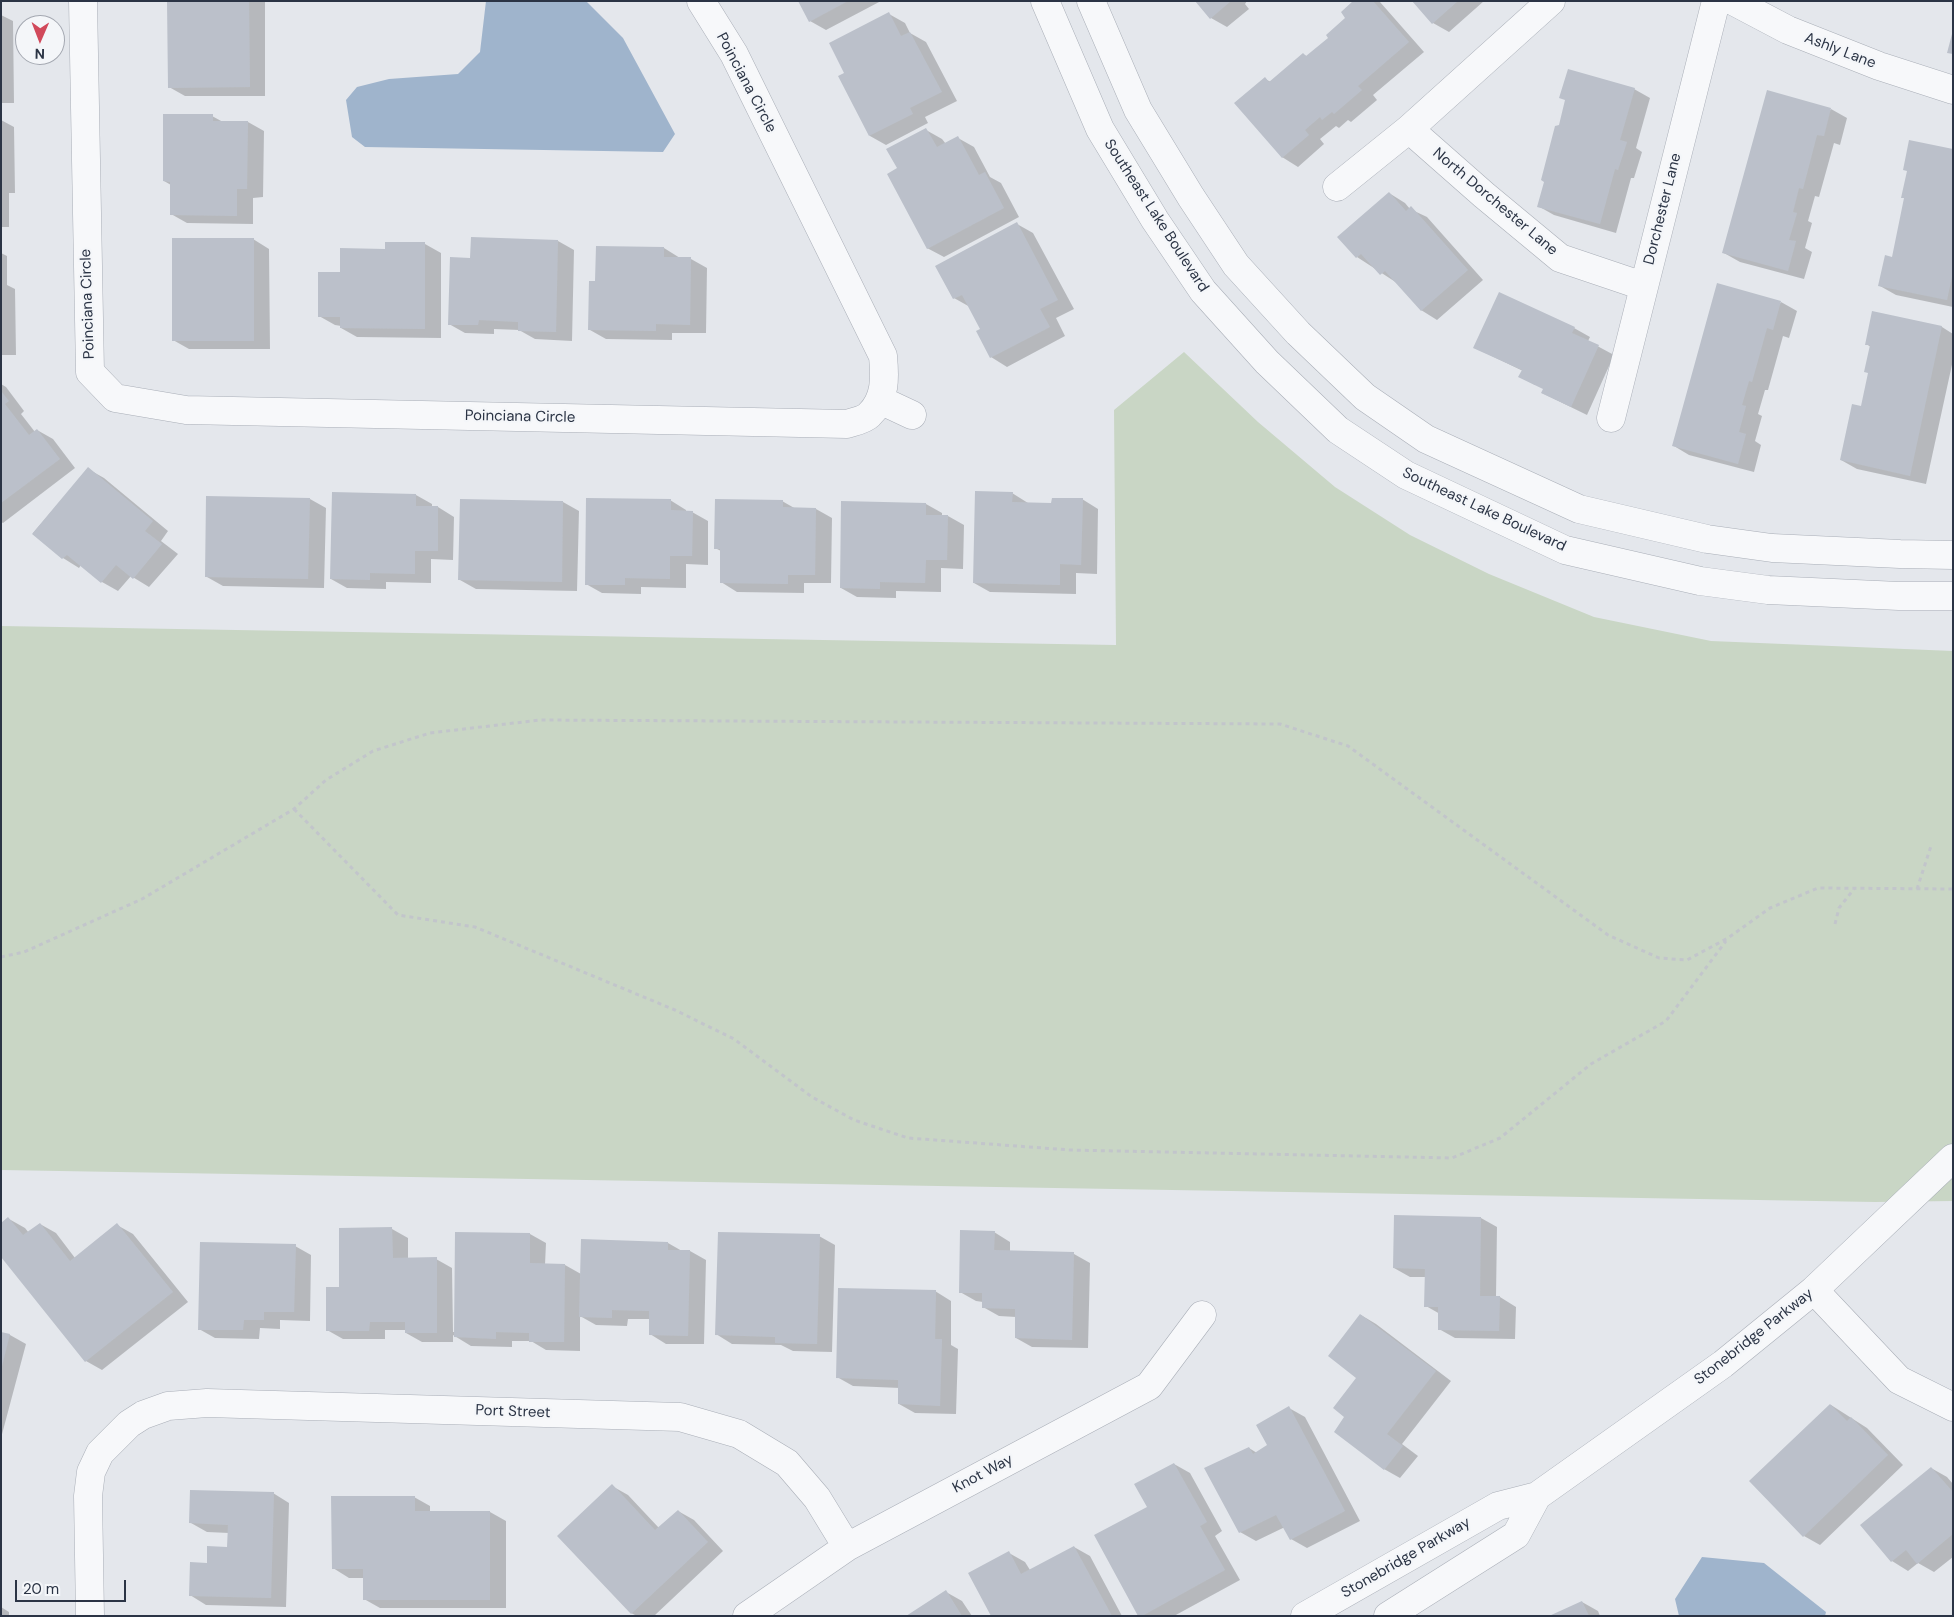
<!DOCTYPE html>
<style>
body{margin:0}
#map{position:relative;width:1954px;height:1617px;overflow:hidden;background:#e4e7ec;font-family:"DM Sans",sans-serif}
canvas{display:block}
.frame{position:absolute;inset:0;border:2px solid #2b3445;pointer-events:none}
.north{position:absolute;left:15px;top:15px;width:50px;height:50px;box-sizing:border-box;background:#f4f6f9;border:1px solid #a4a8b1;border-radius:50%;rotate:181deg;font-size:14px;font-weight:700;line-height:20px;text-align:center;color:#2b3445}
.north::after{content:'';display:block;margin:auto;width:18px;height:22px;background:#d1495b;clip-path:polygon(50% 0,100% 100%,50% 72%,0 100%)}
.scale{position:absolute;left:15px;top:1580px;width:111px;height:22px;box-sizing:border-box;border:2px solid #2b3445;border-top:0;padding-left:6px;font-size:15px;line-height:18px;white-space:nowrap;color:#2b3445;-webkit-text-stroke:4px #f4f6f9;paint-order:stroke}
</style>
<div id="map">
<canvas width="1954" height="1617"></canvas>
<div class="frame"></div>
<div class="north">N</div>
<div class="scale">20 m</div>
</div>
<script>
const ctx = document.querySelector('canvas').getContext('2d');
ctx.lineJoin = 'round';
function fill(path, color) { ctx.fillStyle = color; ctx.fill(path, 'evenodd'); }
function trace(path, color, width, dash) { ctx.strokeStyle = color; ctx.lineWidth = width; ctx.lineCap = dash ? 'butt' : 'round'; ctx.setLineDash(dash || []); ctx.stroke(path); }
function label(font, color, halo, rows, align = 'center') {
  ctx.font = font + ' "DM Sans",sans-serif'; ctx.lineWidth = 4.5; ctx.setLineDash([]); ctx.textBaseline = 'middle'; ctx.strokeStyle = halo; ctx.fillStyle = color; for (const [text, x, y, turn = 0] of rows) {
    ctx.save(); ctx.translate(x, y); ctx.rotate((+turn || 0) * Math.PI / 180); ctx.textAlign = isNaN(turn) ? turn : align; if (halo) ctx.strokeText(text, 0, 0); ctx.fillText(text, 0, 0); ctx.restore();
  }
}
fill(new Path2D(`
 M 1184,352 L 1258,422 L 1335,487 L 1410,535 L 1489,574 L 1594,617 L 1711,641 L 1953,651 L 1953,1201 L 1875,1202 L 1,1170 L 1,626 L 1116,645 L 1114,410 Z`), '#c9d6c5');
fill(new Path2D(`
 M 486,1 L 586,1 L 623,38 L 675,134 L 663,152 L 365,147 L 352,137 L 346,100 L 357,87 L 389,79 L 458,74 L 480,52 Z
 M 1702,1557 L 1764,1563 L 1826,1612 L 1825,1616 L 1679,1616 L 1675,1599 Z`), '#9fb4cc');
fill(new Path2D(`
 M 168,1 L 265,1 L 265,96 L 185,96 L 169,87 Z
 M 799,1 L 881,1 L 826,30 L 810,21 Z
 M 1196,1 L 1247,1 L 1245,4 L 1249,9 L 1227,27 L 1211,18 Z
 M 1355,1 L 1380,2 L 1424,52 L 1373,95 L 1377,100 L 1351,122 L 1348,120 L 1339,128 L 1336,126 L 1320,139 L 1324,144 L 1298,167 L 1282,157 L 1265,79 L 1271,82 L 1303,54 L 1308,57 L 1330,38 L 1347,18 Z
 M 1413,1 L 1484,1 L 1449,32 L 1433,23 Z
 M 889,14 L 905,23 L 910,33 L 926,42 L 957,101 L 925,117 L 928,123 L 886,145 L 870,136 L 846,74 Z
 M 1,15 L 13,21 L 14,103 L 1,103 Z
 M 1634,89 L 1650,98 L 1636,148 L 1642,152 L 1634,178 L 1631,178 L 1616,233 L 1554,215 L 1538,206 Z
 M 1831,109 L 1847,118 L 1840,145 L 1834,143 L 1819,197 L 1815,196 L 1808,221 L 1812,223 L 1805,248 L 1812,252 L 1804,279 L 1740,262 L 1724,253 Z
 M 212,116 L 223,122 L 248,122 L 264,131 L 263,197 L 253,198 L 253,224 L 187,223 L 171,214 L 171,185 L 164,181 Z
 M 1,120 L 14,127 L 15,193 L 9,193 L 9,227 L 1,227 Z
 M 926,130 L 942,139 L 946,144 L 958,138 L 974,147 L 990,177 L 1001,183 L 1019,217 L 944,257 L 927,248 Z
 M 1953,151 L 1953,307 L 1896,295 L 1880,286 Z
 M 1389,193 L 1405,203 L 1410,209 L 1427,217 L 1483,280 L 1437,320 L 1421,310 L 1397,283 L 1357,257 Z
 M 1017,224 L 1033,233 L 1074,309 L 1056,318 L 1065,336 L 1007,367 L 991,357 L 978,332 L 982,330 L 970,307 L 954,298 Z
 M 253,239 L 269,249 L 270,349 L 189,349 L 173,340 Z
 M 558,241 L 574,250 L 572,341 L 535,339 L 519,330 L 494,329 L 494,334 L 465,333 L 449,324 L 471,260 Z
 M 425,244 L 441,253 L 441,338 L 357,337 L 341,328 L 341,326 L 335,325 L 319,316 L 341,273 L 386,250 Z
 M 597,248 L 664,248 L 680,258 L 691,259 L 707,268 L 706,333 L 672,333 L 672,340 L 606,339 L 590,330 L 596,282 Z
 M 1,253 L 7,256 L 7,285 L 15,289 L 16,355 L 1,355 Z
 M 1781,302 L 1797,311 L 1789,338 L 1783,336 L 1768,390 L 1765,390 L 1758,414 L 1762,416 L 1755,441 L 1761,445 L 1754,472 L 1689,455 L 1674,446 Z
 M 1873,312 L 1942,327 L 1953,334 L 1953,360 L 1926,484 L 1857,469 L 1841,460 L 1862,408 L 1869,373 L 1871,347 L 1866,344 Z
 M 1574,328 L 1590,337 L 1588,341 L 1614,355 L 1587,415 L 1542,393 L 1549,390 L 1535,384 L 1535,385 L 1520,377 L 1523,371 L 1475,348 Z
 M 1,384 L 6,387 L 24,411 L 21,414 L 35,432 L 37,430 L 53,439 L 75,468 L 3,523 L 1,522 Z
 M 88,469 L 104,478 L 168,531 L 161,541 L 178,554 L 149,587 L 131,576 L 118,591 L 102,582 L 81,565 L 79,568 L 63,558 L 33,533 Z
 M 1012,493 L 1028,503 L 1053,504 L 1082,499 L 1098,509 L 1097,574 L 1076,573 L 1076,594 L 990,592 L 974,583 Z
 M 333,494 L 416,495 L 432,504 L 432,507 L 438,507 L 454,517 L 453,560 L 431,559 L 431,583 L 386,582 L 386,589 L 347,588 L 331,579 Z
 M 310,499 L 326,508 L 324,588 L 223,586 L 207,577 Z
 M 670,500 L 686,510 L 686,512 L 692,512 L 708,521 L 708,565 L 686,564 L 686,588 L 641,587 L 641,594 L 602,593 L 586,584 Z
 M 782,501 L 796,509 L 816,509 L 832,518 L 831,583 L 804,583 L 804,593 L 737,592 L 721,582 L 721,551 L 715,548 Z
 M 563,502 L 579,511 L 577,591 L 476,589 L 460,580 Z
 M 926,504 L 942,513 L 942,516 L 948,516 L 964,525 L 963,569 L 941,568 L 941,592 L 896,591 L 896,598 L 857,597 L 841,588 Z
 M 1481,1218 L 1497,1227 L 1496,1297 L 1500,1297 L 1516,1307 L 1515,1339 L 1455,1338 L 1439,1329 L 1440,1314 L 1426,1306 L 1426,1277 L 1410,1277 L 1394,1268 Z
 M 9,1219 L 25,1228 L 29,1233 L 40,1224 L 56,1233 L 75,1258 L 117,1225 L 133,1234 L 188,1302 L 102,1370 L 86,1361 Z
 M 392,1229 L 408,1238 L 408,1259 L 436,1259 L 452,1268 L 453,1332 L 455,1332 L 530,1234 L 546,1243 L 545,1265 L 565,1265 L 581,1274 L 668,1243 L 682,1251 L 690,1251 L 706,1260 L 704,1344 L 666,1344 L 650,1334 L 650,1319 L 628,1319 L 627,1326 L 596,1325 L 580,1316 L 580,1351 L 546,1350 L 531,1341 L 512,1341 L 512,1347 L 471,1346 L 453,1335 L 453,1342 L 422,1342 L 406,1333 L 406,1330 L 385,1330 L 385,1339 L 343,1339 L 327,1330 L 340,1288 Z
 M 994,1232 L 1010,1242 L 1010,1252 L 1074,1254 L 1090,1263 L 1088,1348 L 1032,1347 L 1016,1338 L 1016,1317 L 999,1316 L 983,1307 L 983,1302 L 976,1301 L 960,1292 Z
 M 819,1236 L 835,1245 L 832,1352 L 793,1351 L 781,1345 L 732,1344 L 716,1334 Z
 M 295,1246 L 311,1255 L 310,1321 L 280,1320 L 280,1329 L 260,1328 L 259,1339 L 215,1338 L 199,1329 Z
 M 935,1291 L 951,1301 L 951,1345 L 958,1349 L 956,1414 L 915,1413 L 899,1404 L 900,1388 L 853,1386 L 837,1377 Z
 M 1361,1315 L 1376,1324 L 1451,1381 L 1402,1444 L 1418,1456 L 1400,1478 L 1384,1469 L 1346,1417 L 1358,1378 Z
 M 1,1333 L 10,1335 L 26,1344 L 1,1438 Z
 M 1831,1405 L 1867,1428 L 1903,1465 L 1820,1545 L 1804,1536 Z
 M 1289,1408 L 1305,1417 L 1360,1521 L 1307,1548 L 1291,1539 L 1285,1527 L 1256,1541 L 1240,1532 L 1249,1448 L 1257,1453 L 1269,1445 Z
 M 1174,1464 L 1190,1473 L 1222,1531 L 1215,1536 L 1240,1580 L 1174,1616 L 1140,1616 L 1148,1507 Z
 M 1931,1468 L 1947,1477 L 1953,1484 L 1953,1557 L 1934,1572 L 1918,1563 L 1908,1571 L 1892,1561 L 1862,1526 Z
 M 612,1486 L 628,1495 L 659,1528 L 678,1511 L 694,1520 L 723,1551 L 654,1616 L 637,1616 L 631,1613 Z
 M 273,1493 L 289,1503 L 286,1607 L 206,1605 L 190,1595 L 208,1564 L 228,1549 L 229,1533 L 207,1532 L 191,1523 Z
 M 414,1497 L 430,1506 L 430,1512 L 490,1512 L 506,1521 L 506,1608 L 380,1608 L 364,1599 L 364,1578 L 349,1578 L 333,1568 Z
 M 1074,1547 L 1090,1556 L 1122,1616 L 992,1616 L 1009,1553 L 1025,1562 L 1030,1570 Z
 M 946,1592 L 962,1601 L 972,1616 L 908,1616 Z
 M 1582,1602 L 1598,1611 L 1600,1616 L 1552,1616 Z
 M 1,1607 L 9,1612 L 9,1616 L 1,1616 Z`), '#0003');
fill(new Path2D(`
 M 167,1 L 249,1 L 250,87 L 168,88 Z
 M 798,1 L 848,1 L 809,22 Z
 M 1195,1 L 1231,1 L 1210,19 Z
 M 1353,1 L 1373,1 L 1409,42 L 1358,86 L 1362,90 L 1334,114 L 1332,112 L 1322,120 L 1320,117 L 1305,130 L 1309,135 L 1282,158 L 1234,103 L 1265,77 L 1269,82 L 1303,53 L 1306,56 L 1328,38 L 1326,35 L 1345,18 L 1341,12 Z
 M 1412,1 L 1458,1 L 1432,24 Z
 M 889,12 L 901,36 L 910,32 L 942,92 L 910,108 L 913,114 L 869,136 L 838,76 L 844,73 L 829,43 Z
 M 1952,34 L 1953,34 L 1953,54 L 1947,53 Z
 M 1568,69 L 1635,88 L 1620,140 L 1627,142 L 1618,170 L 1615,169 L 1600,224 L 1537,207 L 1544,182 L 1541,180 L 1555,126 L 1559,125 L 1565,100 L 1559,98 Z
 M 1767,90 L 1831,108 L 1824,136 L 1817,135 L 1803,189 L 1799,188 L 1793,212 L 1797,213 L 1789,240 L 1796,241 L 1788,271 L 1722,253 Z
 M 163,114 L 213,114 L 213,121 L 248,121 L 247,189 L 237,189 L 237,216 L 170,215 L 170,182 L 163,181 Z
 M 926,128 L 937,147 L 958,136 L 979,175 L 985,172 L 1004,208 L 927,249 L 887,174 L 897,168 L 886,149 Z
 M 1909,140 L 1953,149 L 1953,272 L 1947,300 L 1878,286 L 1885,255 L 1892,257 L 1904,198 L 1901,198 L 1907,171 L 1903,170 Z
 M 1389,192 L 1406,211 L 1411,206 L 1468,270 L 1421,311 L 1385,271 L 1380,275 L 1361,254 L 1356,258 L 1337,237 Z
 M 1017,222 L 1058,300 L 1040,309 L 1050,327 L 990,358 L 976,331 L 980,329 L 962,295 L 953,299 L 935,266 Z
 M 471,237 L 558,240 L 556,332 L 518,331 L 518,322 L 479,320 L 478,325 L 448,325 L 450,257 L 470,258 Z
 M 172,238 L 254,238 L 254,341 L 172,341 Z
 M 385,242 L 425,242 L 425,329 L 340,328 L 340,317 L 318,317 L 318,272 L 340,272 L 340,248 L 385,249 Z
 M 596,246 L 664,247 L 664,257 L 691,257 L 690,325 L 656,324 L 656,331 L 588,330 L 589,281 L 595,281 Z
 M 1717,283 L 1781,301 L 1773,330 L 1767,328 L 1752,382 L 1749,381 L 1742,405 L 1746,406 L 1739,432 L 1746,434 L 1738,464 L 1672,446 Z
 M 1499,292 L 1575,327 L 1572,333 L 1599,345 L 1571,407 L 1541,393 L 1543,389 L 1518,377 L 1522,370 L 1473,348 Z
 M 1872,311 L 1942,326 L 1910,476 L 1840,460 L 1852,404 L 1861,406 L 1868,373 L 1864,372 L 1870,345 L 1865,345 Z
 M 1,391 L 9,401 L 5,404 L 29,435 L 37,429 L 60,459 L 1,503 Z
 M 88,467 L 153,521 L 145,531 L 162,544 L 133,579 L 116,565 L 101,583 L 67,555 L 62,559 L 32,534 Z
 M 975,491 L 1013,492 L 1012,502 L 1051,503 L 1052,498 L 1083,498 L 1081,565 L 1060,564 L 1060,585 L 973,583 Z
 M 332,492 L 416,494 L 416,506 L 438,506 L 438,551 L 415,551 L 415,574 L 370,573 L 370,580 L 330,579 Z
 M 206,496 L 310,498 L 308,579 L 205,577 Z
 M 586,498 L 671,499 L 671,510 L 693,511 L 692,556 L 670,556 L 670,579 L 625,578 L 625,585 L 585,585 Z
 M 460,499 L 563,501 L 562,582 L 458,580 Z
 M 715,499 L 783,500 L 783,507 L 816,508 L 815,575 L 788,575 L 788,584 L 720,583 L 720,549 L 714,549 Z
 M 841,501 L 926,503 L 926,515 L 948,515 L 947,560 L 926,560 L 925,583 L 880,582 L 880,589 L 840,588 Z
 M 1394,1215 L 1481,1217 L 1480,1296 L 1500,1296 L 1499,1331 L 1438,1330 L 1438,1307 L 1424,1307 L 1425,1269 L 1393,1268 Z
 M 8,1217 L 23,1235 L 40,1223 L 70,1261 L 117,1223 L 173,1292 L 85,1362 L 1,1257 L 1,1223 Z
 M 392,1227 L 393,1258 L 437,1257 L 437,1333 L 405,1333 L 405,1322 L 370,1322 L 369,1331 L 326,1331 L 326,1287 L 339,1287 L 339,1228 Z
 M 960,1230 L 995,1231 L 994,1250 L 1074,1252 L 1072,1340 L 1015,1338 L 1015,1309 L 982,1308 L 982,1293 L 959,1293 Z
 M 455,1232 L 530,1233 L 530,1263 L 565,1264 L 564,1342 L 529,1342 L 529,1333 L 496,1332 L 496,1339 L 454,1337 Z
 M 718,1232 L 820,1234 L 817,1344 L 775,1343 L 775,1337 L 715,1335 Z
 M 581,1239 L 668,1242 L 668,1250 L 690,1250 L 688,1336 L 649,1335 L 649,1311 L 612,1310 L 612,1318 L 579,1317 Z
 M 200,1242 L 296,1244 L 294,1312 L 264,1312 L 264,1320 L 244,1320 L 243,1330 L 198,1330 Z
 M 838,1288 L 936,1290 L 935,1339 L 942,1339 L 940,1406 L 898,1404 L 898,1380 L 836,1378 Z
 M 1360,1314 L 1436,1371 L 1387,1434 L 1403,1446 L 1384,1470 L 1334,1432 L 1344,1417 L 1333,1408 L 1356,1378 L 1328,1356 Z
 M 1,1332 L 10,1334 L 2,1366 L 1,1366 Z
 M 1830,1404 L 1847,1421 L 1851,1417 L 1888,1455 L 1803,1537 L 1749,1481 Z
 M 1289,1406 L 1345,1511 L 1290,1540 L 1276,1515 L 1239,1533 L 1204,1468 L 1249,1447 L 1253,1454 L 1267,1445 L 1256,1425 Z
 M 1174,1463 L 1207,1522 L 1200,1526 L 1225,1570 L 1142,1616 L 1138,1616 L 1094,1535 L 1147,1507 L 1134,1484 Z
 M 1931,1467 L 1953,1492 L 1953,1534 L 1917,1564 L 1906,1550 L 1891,1562 L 1860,1525 Z
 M 612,1484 L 655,1530 L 678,1510 L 708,1542 L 631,1614 L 557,1536 Z
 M 190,1490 L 274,1492 L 271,1598 L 189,1596 L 190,1562 L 207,1563 L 207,1546 L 227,1547 L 228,1525 L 189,1523 Z
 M 331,1496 L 415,1496 L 415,1511 L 490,1511 L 490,1600 L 363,1600 L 363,1569 L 332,1569 Z
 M 1074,1546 L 1112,1616 L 991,1616 L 968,1573 L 1009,1551 L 1021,1574 Z
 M 946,1590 L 962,1616 L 906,1616 Z
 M 1582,1601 L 1589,1616 L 1549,1616 Z`), '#bbc0ca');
const street = new Path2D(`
 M 83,1 L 90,372 L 115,398 L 186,410 L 847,424 C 853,422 864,420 869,415 C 886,399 885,377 883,356 L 734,54 L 701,1
 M 1045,1 L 1100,129 L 1155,220 L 1203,291 L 1267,362 L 1338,430 L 1406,475 L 1565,550 L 1700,581 L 1768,590 L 1899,596 L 1953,596
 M 1091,1 L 1138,110 L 1191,197 L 1236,265 L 1298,333 L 1365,397 L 1426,439 L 1579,509 L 1707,539 L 1772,548 L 1900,554 L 1953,555
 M 1733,1 L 1788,30 L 1879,66 L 1953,90
 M 1409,129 L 1484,195 L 1560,258 L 1643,286
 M 1337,187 L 1409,129 L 1551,1
 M 880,400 L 912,415
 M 1611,418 L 1716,1
 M 1814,1290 L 1899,1380 L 1953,1407
 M 90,1616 L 88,1496 L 91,1472 L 100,1453 L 129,1424 L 143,1415 L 168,1406 L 207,1403 L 680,1417 L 739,1434 L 787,1463 L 817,1498 L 847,1547
 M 747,1616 L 847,1547 L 1149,1386 L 1202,1315
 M 1305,1616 L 1498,1506 L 1537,1496 L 1723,1364 L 1814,1290 L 1953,1158
 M 1388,1616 L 1516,1535 L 1537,1496`);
trace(street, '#a9aeb7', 29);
trace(new Path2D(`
 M 294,809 L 398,915 L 475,927 L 675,1010 L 734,1039 L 812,1097 L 854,1120 L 908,1138 L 1070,1150 L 1452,1158 L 1500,1138 L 1591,1064 L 1666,1021 L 1726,941
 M 1917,889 L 1931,846
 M 1835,924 L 1839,908 L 1854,889
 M 1,957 L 24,952 L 142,899 L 294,809 L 326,780 L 373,751 L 430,733 L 540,720 L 1280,724 L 1348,746 L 1608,935 L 1659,958 L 1687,960 L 1728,938 L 1770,908 L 1818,888 L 1953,889`), '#c2c5cb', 3, [4, 4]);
trace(street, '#f7f8fa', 28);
label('15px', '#2b3445', '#f4f6f9', [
 ["Ashly Lane",1840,51,21],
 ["Poinciana Circle",746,83,62],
 ["North Dorchester Lane",1495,202,40],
 ["Dorchester Lane",1663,209,-76],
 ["Southeast Lake Boulevard",1156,216,57],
 ["Poinciana Circle",88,304,-92],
 ["Poinciana Circle",520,417,1],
 ["Southeast Lake Boulevard",1484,510,25],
 ["Stonebridge Parkway",1754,1337,-38],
 ["Port Street",513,1412,2],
 ["Knot Way",983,1474,-28],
 ["Stonebridge Parkway",1406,1558,-30]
]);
</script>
